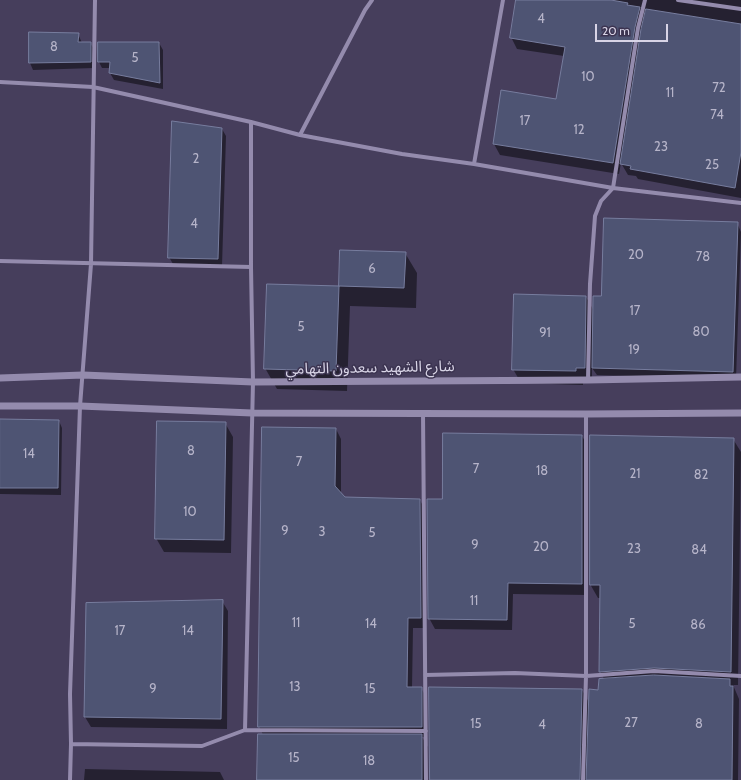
<!DOCTYPE html>
<meta charset="utf-8">
<style>
body{margin:0}
#map{position:relative;width:741px;height:780px;overflow:hidden;background:#463e5c;font-family:Cabin,sans-serif}
canvas{display:block}
.scale{position:absolute;left:595px;top:24px;width:73px;height:18px;box-sizing:border-box;border:2px solid #d8d4e6;border-top:0;padding-left:5px;font-size:12px;line-height:14px;white-space:nowrap;color:#d8d4e6;-webkit-text-stroke:3px #3c3451;paint-order:stroke}
</style>
<div id="map">
<canvas width="741" height="780"></canvas>
<div class="scale">20 m</div>
</div>
<script>
const ctx = document.querySelector('canvas').getContext('2d');
ctx.lineJoin = 'round';
function fill(path, color) { ctx.fillStyle = color; ctx.fill(path, 'evenodd'); }
function trace(path, color, width, dash) { ctx.strokeStyle = color; ctx.lineWidth = width; ctx.lineCap = dash ? 'butt' : 'round'; ctx.setLineDash(dash || []); ctx.stroke(path); }
function label(font, color, halo, rows, align = 'center') {
  ctx.font = font + ' Cabin,"Noto Sans Arabic",sans-serif'; ctx.lineWidth = 3; ctx.setLineDash([]); ctx.textBaseline = 'middle'; ctx.strokeStyle = halo; ctx.fillStyle = color; for (const [text, x, y, turn = 0] of rows) {
    ctx.save(); ctx.translate(x, y); ctx.rotate((+turn || 0) * Math.PI / 180); ctx.textAlign = isNaN(turn) ? turn : align; if (halo) ctx.strokeText(text, 0, 0); ctx.fillText(text, 0, 0); ctx.restore();
  }
}
fill(new Path2D(`
 M 517,0 L 741,0 L 741,198 L 638,179 L 636,176 L 628,175 L 621,163 L 619,174 L 500,155 L 494,144 L 557,100 L 564,56 L 517,49 L 511,37 Z
 M 78,34 L 82,43 L 90,43 L 94,49 L 94,68 L 33,70 L 30,63 Z
 M 159,43 L 163,50 L 163,89 L 114,80 L 110,73 L 110,68 L 102,68 L 99,62 Z
 M 222,129 L 226,136 L 222,266 L 173,264 L 169,257 Z
 M 737,223 L 741,232 L 736,379 L 597,375 L 592,368 L 592,382 L 583,382 L 583,385 L 521,383 L 513,369 L 586,297 L 594,311 L 602,297 Z
 M 341,251 L 405,253 L 417,273 L 416,308 L 350,306 L 347,391 L 277,389 L 265,368 L 268,285 L 340,287 Z
 M 0,420 L 59,421 L 62,428 L 61,495 L 0,494 Z
 M 225,423 L 233,437 L 231,553 L 164,552 L 156,538 Z
 M 336,429 L 341,439 L 341,493 L 345,498 L 420,500 L 425,510 L 426,628 L 413,628 L 412,688 L 421,688 L 427,698 L 427,737 L 422,737 L 428,747 L 428,780 L 258,780 L 263,735 L 259,726 Z
 M 582,436 L 588,447 L 588,595 L 513,594 L 512,630 L 435,629 L 429,618 L 443,500 Z
 M 733,439 L 741,452 L 738,685 L 733,685 L 739,699 L 738,780 L 430,780 L 582,690 L 590,704 L 599,691 L 604,679 L 600,671 L 601,598 L 598,598 L 590,584 Z
 M 222,601 L 228,611 L 227,729 L 91,727 L 85,717 Z
 M 85,769 L 220,772 L 224,780 L 84,780 Z`), '#0007');
const building = new Path2D(`
 M 516,0 L 611,0 L 628,3 L 627,5 L 640,7 L 635,27 L 613,163 L 493,144 L 501,90 L 556,99 L 565,47 L 510,38 Z
 M 646,9 L 741,24 L 741,152 L 735,188 L 630,169 L 631,166 L 620,164 L 641,29 Z
 M 29,32 L 79,33 L 78,42 L 91,42 L 91,62 L 29,63 Z
 M 98,42 L 159,42 L 160,83 L 109,73 L 110,62 L 98,62 Z
 M 172,121 L 222,128 L 218,259 L 168,258 Z
 M 604,218 L 738,222 L 733,372 L 592,368 L 593,296 L 601,296 Z
 M 340,250 L 406,252 L 404,288 L 339,286 Z
 M 267,284 L 339,286 L 336,371 L 264,369 Z
 M 514,294 L 586,296 L 585,368 L 576,368 L 576,371 L 512,370 Z
 M 0,419 L 59,420 L 58,488 L 0,488 Z
 M 157,421 L 226,422 L 224,540 L 155,539 Z
 M 262,427 L 336,428 L 335,486 L 345,497 L 420,499 L 421,618 L 408,618 L 407,687 L 422,687 L 422,727 L 258,727 Z
 M 443,433 L 582,435 L 582,584 L 508,583 L 507,620 L 428,619 L 427,499 L 442,499 Z
 M 590,435 L 734,438 L 731,672 L 654,668 L 599,672 L 600,585 L 590,585 Z
 M 223,600 L 221,719 L 84,717 L 86,603 Z
 M 654,675 L 730,679 L 730,686 L 733,686 L 732,780 L 586,780 L 589,689 L 598,690 L 599,679 Z
 M 429,687 L 582,689 L 580,780 L 430,780 Z
 M 258,734 L 422,734 L 422,780 L 257,780 Z`);
fill(building, '#4e5473');
trace(building, '#777d9e', 1);
trace(new Path2D(`
 M 678,0 L 741,9
 M 0,82 L 93,87 L 251,122 L 300,135 L 402,154 L 474,164 L 613,188 L 741,203
 M 300,135 L 365,10 L 372,0
 M 474,164 L 503,0
 M 0,261 L 251,267
 M 588,380 L 590,284 L 595,216 L 601,201 L 613,188 L 638,28 L 645,0
 M 423,413 L 426,780
 M 425,675 L 515,673 L 586,676 L 654,671 L 741,676
 M 245,730 L 253,382 L 251,267 L 251,122
 M 71,744 L 202,746 L 245,730 L 426,731
 M 70,780 L 71,744 L 70,694 L 80,406 L 91,264 L 95,0
 M 583,780 L 586,676 L 586,414`), '#948bad', 4);
trace(new Path2D(`
 M 0,378 L 83,375 L 253,382 L 588,380 L 741,377
 M 0,406 L 80,406 L 252,413 L 586,414 L 741,413`), '#948bad', 7);
label('13px', '#b6b4c9', null, [
 ["4",541,19],
 ["8",54,47],
 ["5",135,58],
 ["10",588,77],
 ["72",719,88],
 ["11",670,93],
 ["74",717,115],
 ["17",525,121],
 ["12",579,130],
 ["23",661,147],
 ["2",196,159],
 ["25",712,165],
 ["4",194,224],
 ["20",636,255],
 ["78",703,257],
 ["6",372,269],
 ["17",635,311],
 ["5",301,327],
 ["80",701,332],
 ["91",545,333],
 ["19",634,350],
 ["8",191,451],
 ["14",29,454],
 ["7",299,462],
 ["7",476,469],
 ["18",542,471],
 ["21",635,474],
 ["82",701,475],
 ["10",190,512],
 ["9",285,531],
 ["3",322,532],
 ["5",372,533],
 ["9",475,545],
 ["20",541,547],
 ["23",634,549],
 ["84",699,550],
 ["11",474,601],
 ["11",296,623],
 ["14",371,624],
 ["5",632,624],
 ["86",698,625],
 ["17",120,631],
 ["14",188,631],
 ["13",295,687],
 ["9",153,689],
 ["15",370,689],
 ["27",631,723],
 ["15",476,724],
 ["8",699,724],
 ["4",542,725],
 ["15",294,758],
 ["18",369,761]
]);
label('15px', '#d8d4e6', '#3c3451', [
 ["شارع الشهيد سعدون التهامي",370,368,-1]
]);
</script>
